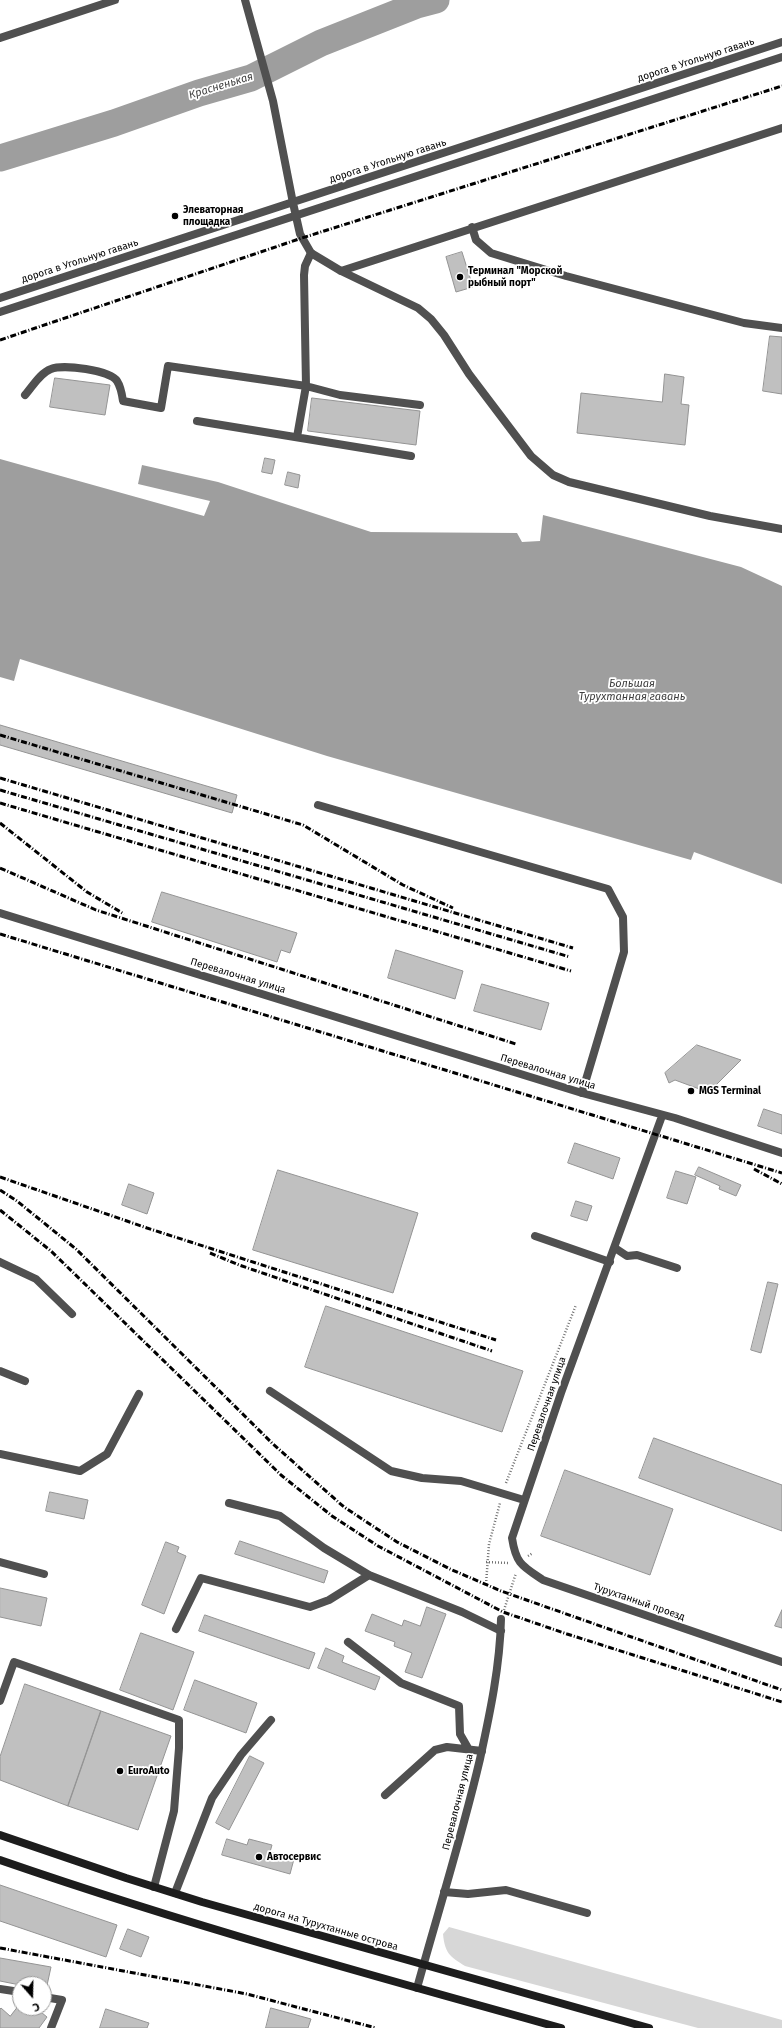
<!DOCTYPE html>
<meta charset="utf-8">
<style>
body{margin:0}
#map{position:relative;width:782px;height:2028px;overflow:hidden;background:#fff;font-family:"Fira Sans",sans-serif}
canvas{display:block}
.north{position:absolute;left:12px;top:1976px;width:40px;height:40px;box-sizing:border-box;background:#fff;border:1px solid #999;border-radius:50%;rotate:160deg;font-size:11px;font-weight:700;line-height:16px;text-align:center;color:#000}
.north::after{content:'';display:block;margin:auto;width:14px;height:18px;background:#000;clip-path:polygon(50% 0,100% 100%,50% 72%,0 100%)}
</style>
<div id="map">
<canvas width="782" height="2028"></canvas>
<div class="north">С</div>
</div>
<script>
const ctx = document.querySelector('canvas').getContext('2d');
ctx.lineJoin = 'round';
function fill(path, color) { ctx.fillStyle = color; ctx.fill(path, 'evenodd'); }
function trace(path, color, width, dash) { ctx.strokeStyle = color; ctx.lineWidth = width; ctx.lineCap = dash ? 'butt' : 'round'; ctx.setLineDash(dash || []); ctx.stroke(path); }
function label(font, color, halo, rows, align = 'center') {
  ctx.font = font + ' "Fira Sans",sans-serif'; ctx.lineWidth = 3.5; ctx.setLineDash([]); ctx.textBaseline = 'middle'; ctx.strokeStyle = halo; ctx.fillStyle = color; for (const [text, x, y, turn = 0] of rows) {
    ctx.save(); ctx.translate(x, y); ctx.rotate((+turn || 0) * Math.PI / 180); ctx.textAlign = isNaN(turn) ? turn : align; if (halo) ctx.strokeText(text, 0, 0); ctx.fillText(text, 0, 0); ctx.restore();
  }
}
fill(new Path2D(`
 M 449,1927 L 782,2020 L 782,2028 L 698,2028 L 465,1966 C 449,1956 445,1953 443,1934 Z`), '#d7d7d7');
fill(new Path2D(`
 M 0,459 L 204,516 L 210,501 L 138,484 L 142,465 L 218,482 L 371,532 L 517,533 L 522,542 L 540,541 L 543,515 L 741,567 L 782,586 L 782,884 L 694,852 L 691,860 L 327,756 L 20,659 L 14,681 L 0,677 Z`), '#9e9e9e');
trace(new Path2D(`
 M 0,158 L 114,123 L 199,93 L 251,78 L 321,43 L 417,5 L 436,0`), '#9e9e9e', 27);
const building = new Path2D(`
 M 462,252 L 473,287 L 456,292 L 446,257 Z
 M 770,336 L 782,337 L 782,394 L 763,391 Z
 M 665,374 L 684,377 L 681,404 L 689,405 L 685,445 L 577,433 L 581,393 L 662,402 Z
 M 55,378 L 110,385 L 105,415 L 50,407 Z
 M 312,398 L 420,411 L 416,445 L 308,431 Z
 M 265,458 L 275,460 L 272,474 L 262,472 Z
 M 288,472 L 300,475 L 298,488 L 285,485 Z
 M 0,725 L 237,795 L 232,813 L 0,745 Z
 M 162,892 L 297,933 L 290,953 L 281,950 L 277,962 L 152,922 Z
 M 396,950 L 463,971 L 455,999 L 388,978 Z
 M 482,984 L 549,1003 L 541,1030 L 474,1011 Z
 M 697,1045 L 741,1060 L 711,1090 L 704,1087 L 702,1090 L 675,1080 L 669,1083 L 665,1073 Z
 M 764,1109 L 782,1115 L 782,1134 L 758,1126 Z
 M 575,1143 L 620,1158 L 613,1179 L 568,1163 Z
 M 699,1167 L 741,1185 L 736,1196 L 719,1189 L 720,1186 L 695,1175 Z
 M 278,1170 L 418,1213 L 393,1293 L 253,1250 Z
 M 676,1171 L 696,1177 L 687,1204 L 667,1198 Z
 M 129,1184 L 154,1193 L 147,1214 L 122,1205 Z
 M 576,1201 L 592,1206 L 587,1221 L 571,1216 Z
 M 768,1282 L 778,1284 L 761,1353 L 751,1350 Z
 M 326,1306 L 523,1371 L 502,1432 L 305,1367 Z
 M 654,1438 L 782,1485 L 782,1531 L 639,1478 Z
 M 565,1470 L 673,1509 L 650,1575 L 541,1536 Z
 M 50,1492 L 88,1500 L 84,1519 L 46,1511 Z
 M 240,1541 L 328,1571 L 324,1583 L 235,1554 Z
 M 166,1542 L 179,1547 L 177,1552 L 186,1556 L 164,1614 L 142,1605 Z
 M 0,1588 L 47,1598 L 41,1626 L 0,1617 Z
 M 427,1607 L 446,1614 L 422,1678 L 405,1672 L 412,1653 L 394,1646 L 395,1642 L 365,1631 L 372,1614 L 402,1626 L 404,1620 L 420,1626 Z
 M 782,1610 L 782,1628 L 775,1626 Z
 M 205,1615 L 315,1653 L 309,1669 L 199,1631 Z
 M 141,1633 L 194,1652 L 173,1710 L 120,1690 Z
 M 326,1648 L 344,1656 L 342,1662 L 380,1677 L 375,1690 L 318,1668 Z
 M 195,1680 L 257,1703 L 246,1733 L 184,1710 Z
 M 25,1684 L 101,1711 L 68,1806 L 0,1780 L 0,1757 Z
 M 101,1711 L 171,1736 L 138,1830 L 68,1806 Z
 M 250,1756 L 264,1763 L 229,1830 L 216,1823 Z
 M 227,1839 L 247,1845 L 249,1839 L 272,1845 L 270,1852 L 294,1859 L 290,1874 L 222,1855 Z
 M 0,1885 L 117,1925 L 106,1957 L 0,1921 Z
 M 128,1929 L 149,1937 L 141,1957 L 120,1949 Z
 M 0,1958 L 51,1967 L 46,1990 L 44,1989 L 44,1984 L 20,1985 L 0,1981 Z
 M 20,2004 L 20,2008 L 36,2008 L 47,2017 L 39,2028 L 0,2028 L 0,2009 L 1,2008 L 10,2016 Z
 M 271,2008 L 311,2019 L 308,2028 L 266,2028 Z
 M 106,2009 L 149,2023 L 147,2028 L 100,2028 Z`);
fill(building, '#c0c0c0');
trace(building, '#949494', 1);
trace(new Path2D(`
 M 506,1483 L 576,1305
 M 528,1556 L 533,1553
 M 486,1562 L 508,1563
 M 486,1584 L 489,1544 L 500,1503
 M 504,1610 L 516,1573`), '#727272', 2.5, [1, 2]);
trace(new Path2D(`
 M 245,0 L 273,101 L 293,203
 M 0,38 L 115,0
 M 472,227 L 476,240 L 491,253 L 566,276 L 744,323 L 782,328
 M 341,271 L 782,128
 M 25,395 C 33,386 40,373 51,369 C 63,364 110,370 117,381 C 121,387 122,394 123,401 L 161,408 L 168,366 L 306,386 L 340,395 L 420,405
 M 197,421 L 411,456
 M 297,437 L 306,386 L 304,275 L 305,266 L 311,253
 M 318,805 L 608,889 L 623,917 L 624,952 L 582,1093
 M 535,1236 L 610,1262
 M 615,1248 L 627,1256 L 637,1255 L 677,1268
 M 0,1262 L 36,1279 L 72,1314
 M 0,1371 L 25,1381
 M 270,1391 L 391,1471 L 422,1478 L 461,1481 L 524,1500
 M 0,1454 L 80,1471 L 107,1454 L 139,1394
 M 229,1503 L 280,1516 L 324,1548 L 369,1575 L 462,1612 L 501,1631
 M 0,1562 L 44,1574
 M 176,1629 L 201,1578 L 310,1607 L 329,1600 L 369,1575
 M 348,1642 L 401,1683 L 459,1706 L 460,1734 L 468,1748
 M 0,1701 L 14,1662 L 179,1720 L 179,1748 L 174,1811 L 154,1887
 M 385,1795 L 435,1750 L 447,1747 L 482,1751
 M 444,1892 L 468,1894 L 506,1890 L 587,1913
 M 175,1893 L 212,1798 L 241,1755 L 271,1720
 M 0,1989 L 20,1992
 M 44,1997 L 62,2000 L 51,2028`), '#505050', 8);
trace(new Path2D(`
 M 293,203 L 300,234 L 311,253 L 341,271 L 418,308 L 431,319 L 444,335 L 469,374 L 531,456 L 553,475 L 569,482 L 710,516 L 782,529
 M 0,298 L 782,42
 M 0,312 L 782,57
 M 0,913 L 582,1093 L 675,1118 L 782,1153
 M 662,1116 L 561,1393 L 512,1538 C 516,1564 522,1566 543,1580 L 782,1662
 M 417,1988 C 438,1912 462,1836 480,1759 C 490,1713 500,1666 501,1619`), '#505050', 8);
trace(new Path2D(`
 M 0,1835 L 126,1878 L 202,1902 L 649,2028
 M 0,1860 C 185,1924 373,1976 561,2028`), '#1d1d1d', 8);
trace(new Path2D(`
 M 0,340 L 302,238 L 782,86
 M 0,735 L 303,825 L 403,885 L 453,908
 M 0,778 L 573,948
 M 0,790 L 570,957
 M 0,803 L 571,971
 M 0,823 L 87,892 L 124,914
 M 0,868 L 96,910 L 516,1044
 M 0,934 L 782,1173
 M 754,1169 L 782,1184
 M 0,1177 L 147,1228 L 496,1340
 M 0,1190 L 17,1201 L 76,1249 L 272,1443 L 319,1485 L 344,1507 L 397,1542 L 450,1569 L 501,1591 L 782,1690
 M 0,1210 L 51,1251 L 281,1475 L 332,1516 L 378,1546 L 503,1612 L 567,1634 L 782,1702
 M 210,1253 L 239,1265 L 492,1351
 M 0,1948 L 247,1994 L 376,2028`), '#000', 3, [6, 2, 1, 2]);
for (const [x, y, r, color] of [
 [175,216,4,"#000"],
 [460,277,4,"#000"],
 [691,1091,4,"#000"],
 [120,1771,4,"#000"],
 [259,1857,4,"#000"]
]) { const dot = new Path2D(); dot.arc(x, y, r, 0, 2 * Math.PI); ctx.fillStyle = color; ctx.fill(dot); trace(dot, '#fff', 1.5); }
label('10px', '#000', '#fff', [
 ["дорога в Угольную гавань",696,60,-18],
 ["дорога в Угольную гавань",388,161,-18],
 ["дорога в Угольную гавань",80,261,-18],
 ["Перевалочная улица",238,976,17],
 ["Перевалочная улица",548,1072,17],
 ["Перевалочная улица",547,1404,-71],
 ["Турухтанный проезд",639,1602,19],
 ["Перевалочная улица",458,1802,-76],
 ["дорога на Турухтанные острова",326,1927,16]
]);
label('bold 10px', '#000', '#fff', [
 ["Элеваторная",183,210],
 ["площадка",183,222],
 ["Терминал \"Морской",468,271],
 ["рыбный порт\"",468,283],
 ["MGS Terminal",699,1091],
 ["EuroAuto",128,1771],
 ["Автосервис",267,1857]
], 'left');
label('italic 11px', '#3f3f3f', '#fff', [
 ["Красненькая",221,86,-17],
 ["Большая",632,684],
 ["Турухтанная гавань",632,697]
]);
</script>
